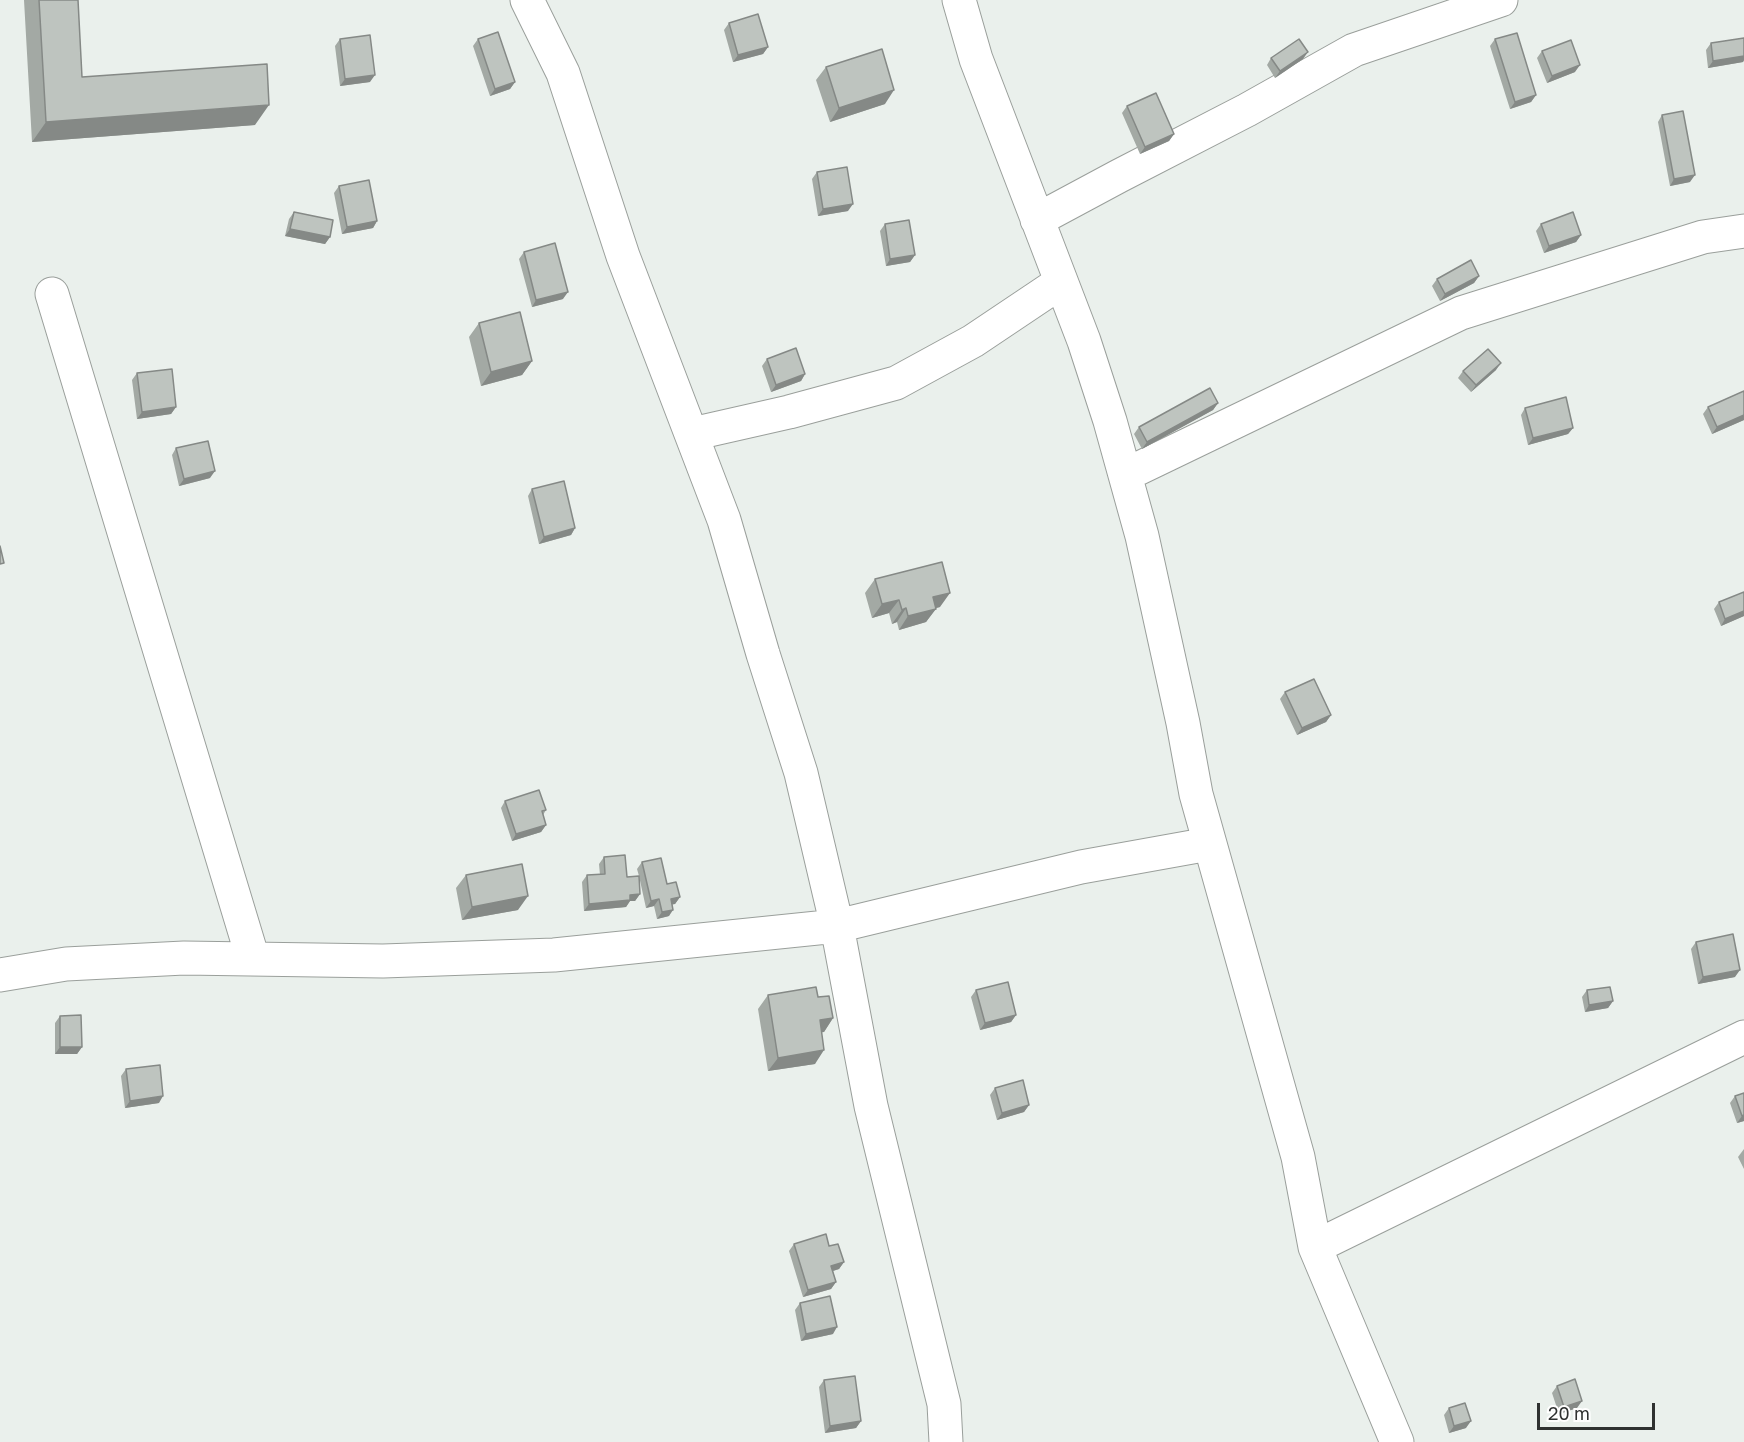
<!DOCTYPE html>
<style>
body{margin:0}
#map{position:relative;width:1744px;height:1442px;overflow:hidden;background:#eaf0ec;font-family:"Golos Text",sans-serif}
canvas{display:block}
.scale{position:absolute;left:1537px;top:1403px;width:118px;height:27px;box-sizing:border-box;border:3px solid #2f3130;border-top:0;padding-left:8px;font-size:18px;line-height:21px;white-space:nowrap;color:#2f3130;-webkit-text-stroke:4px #fff;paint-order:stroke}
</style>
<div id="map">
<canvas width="1744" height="1442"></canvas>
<div class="scale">20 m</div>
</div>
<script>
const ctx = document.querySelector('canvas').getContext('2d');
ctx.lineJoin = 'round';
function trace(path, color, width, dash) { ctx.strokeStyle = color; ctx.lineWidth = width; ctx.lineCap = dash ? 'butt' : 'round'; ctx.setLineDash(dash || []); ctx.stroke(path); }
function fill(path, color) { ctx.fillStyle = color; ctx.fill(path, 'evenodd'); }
const minor = new Path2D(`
 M 527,0 L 563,73 L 623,256 L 724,520 L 763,654 L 801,773 L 837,926 L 871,1106 L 944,1404 L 946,1442
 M 959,0 L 976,59 L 1084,341 L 1110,421 L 1142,536 L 1183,723 L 1196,794 L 1298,1157 L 1315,1247 L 1397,1442
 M 1037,220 L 1119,176 L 1247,110 L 1354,50 L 1501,0
 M 52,294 L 253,959
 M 692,434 L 789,412 L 896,383 L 973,341 L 1061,282
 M 1125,475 L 1461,313 L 1703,237 L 1744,231
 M 0,975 L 66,964 L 184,958 L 383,961 L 554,955 L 837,926 L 1081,867 L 1209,844
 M 1315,1247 L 1744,1037`);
trace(minor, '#9a9f9b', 35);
trace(minor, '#fff', 33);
fill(new Path2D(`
 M 24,0 L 78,0 L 82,77 L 255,125 L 32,142 Z
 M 729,23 L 768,47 L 763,54 L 733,62 L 724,30 Z
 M 1744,38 L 1744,60 L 1743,62 L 1708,68 L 1706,50 L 1711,43 Z
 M 340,39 L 370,82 L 340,86 L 335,46 Z
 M 478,39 L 515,82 L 510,89 L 490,96 L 473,46 Z
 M 1495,39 L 1536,95 L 1531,102 L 1510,109 L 1490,46 Z
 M 1542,51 L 1575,72 L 1547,83 L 1537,58 Z
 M 1271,58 L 1303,59 L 1275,78 L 1267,65 Z
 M 826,67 L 885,104 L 830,122 L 816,80 Z
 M 1127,106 L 1174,134 L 1169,141 L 1140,154 L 1122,113 Z
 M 1662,115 L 1690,182 L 1670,186 L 1658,122 Z
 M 817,172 L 848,211 L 818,216 L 812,179 Z
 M 339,186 L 377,221 L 373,228 L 342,234 L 334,193 Z
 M 294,212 L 330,237 L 325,244 L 285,236 L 289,219 Z
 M 885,224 L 915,255 L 910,262 L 886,266 L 880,231 Z
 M 1541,224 L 1581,235 L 1576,242 L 1544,253 L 1536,231 Z
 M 524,252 L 563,299 L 532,307 L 519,259 Z
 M 1479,276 L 1474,283 L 1440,301 L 1432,286 L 1437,279 Z
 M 479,323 L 532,361 L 522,375 L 481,386 L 469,337 Z
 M 767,359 L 805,374 L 801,381 L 771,392 L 762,366 Z
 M 1496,370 L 1471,392 L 1458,378 L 1463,371 Z
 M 137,373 L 176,407 L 171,414 L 137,419 L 132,380 Z
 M 1744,391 L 1744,420 L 1712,434 L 1703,414 L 1708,407 Z
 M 1218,403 L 1213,410 L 1142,449 L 1134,434 L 1139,427 Z
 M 1525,408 L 1573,428 L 1568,434 L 1528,445 L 1521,415 Z
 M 176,448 L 210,478 L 179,486 L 172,455 Z
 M 532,489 L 575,528 L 571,535 L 539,544 L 528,496 Z
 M 875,579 L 940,607 L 936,608 L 926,622 L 899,630 L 897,622 L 892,624 L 889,613 L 872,618 L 865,593 Z
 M 1719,602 L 1744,616 L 1721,626 L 1714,609 Z
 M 1285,692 L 1331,715 L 1326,722 L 1297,735 L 1280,699 Z
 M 505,801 L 546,810 L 543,815 L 546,825 L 541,832 L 512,841 L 501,808 Z
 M 604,857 L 627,877 L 639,876 L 637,869 L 642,862 L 667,884 L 680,897 L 675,904 L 672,904 L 669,916 L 657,919 L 654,906 L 646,908 L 639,876 L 640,894 L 635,901 L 630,901 L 626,907 L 584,911 L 582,882 L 587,875 L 600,875 L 599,864 Z
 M 466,875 L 518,910 L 462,920 L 456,888 Z
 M 1696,942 L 1735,977 L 1698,984 L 1691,949 Z
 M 976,990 L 1016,1015 L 1011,1022 L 980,1030 L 971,997 Z
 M 1587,990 L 1613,1001 L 1608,1008 L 1585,1012 L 1582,997 Z
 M 768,995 L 833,1018 L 824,1032 L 821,1032 L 815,1064 L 768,1071 L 758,1009 Z
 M 60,1016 L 82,1047 L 77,1054 L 55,1054 L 55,1023 Z
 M 126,1069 L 159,1103 L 125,1108 L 121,1076 Z
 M 995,1088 L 1029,1105 L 1024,1112 L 997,1120 L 990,1095 Z
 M 1744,1093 L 1744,1121 L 1737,1123 L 1730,1103 L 1735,1096 Z
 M 1744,1149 L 1744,1169 L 1738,1157 Z
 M 794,1244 L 829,1246 L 844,1262 L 839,1269 L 833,1271 L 836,1282 L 831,1289 L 803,1297 L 789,1251 Z
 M 800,1303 L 833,1334 L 801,1341 L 795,1310 Z
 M 824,1380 L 861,1421 L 856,1428 L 825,1433 L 819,1387 Z
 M 1557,1386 L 1577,1408 L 1559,1414 L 1552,1393 Z
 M 1449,1408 L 1466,1428 L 1449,1433 L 1444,1415 Z`), '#a3a9a4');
fill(new Path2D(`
 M 768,47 L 763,54 L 733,62 L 738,55 Z
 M 1308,52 L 1303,59 L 1275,78 L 1280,71 Z
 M 1744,56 L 1744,60 L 1743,62 L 1708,68 L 1713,61 Z
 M 1580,65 L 1575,72 L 1547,83 L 1552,76 Z
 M 375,75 L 370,82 L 340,86 L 345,79 Z
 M 515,82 L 510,89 L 490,96 L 495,89 Z
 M 894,90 L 885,104 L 830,122 L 839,108 Z
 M 1536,95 L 1531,102 L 1510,109 L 1515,102 Z
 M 269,105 L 255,125 L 32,142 L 46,122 Z
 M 1174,134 L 1169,141 L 1140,154 L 1145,147 Z
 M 1695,175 L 1690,182 L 1670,186 L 1674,179 Z
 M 853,204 L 848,211 L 818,216 L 823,209 Z
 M 377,221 L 373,228 L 342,234 L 347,227 Z
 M 290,229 L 330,237 L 325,244 L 285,236 Z
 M 1581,235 L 1576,242 L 1544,253 L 1549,246 Z
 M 915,255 L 910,262 L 886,266 L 890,259 Z
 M 1479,276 L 1474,283 L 1440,301 L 1445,294 Z
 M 568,292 L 563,299 L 532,307 L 536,300 Z
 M 532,361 L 522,375 L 481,386 L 491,372 Z
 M 1501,363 L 1496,370 L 1471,392 L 1476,385 Z
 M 805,374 L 801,381 L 771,392 L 776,385 Z
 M 1218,403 L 1213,410 L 1142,449 L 1147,442 Z
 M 176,407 L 171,414 L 137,419 L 142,412 Z
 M 1744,415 L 1744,420 L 1712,434 L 1717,427 Z
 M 1573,428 L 1568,434 L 1528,445 L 1533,438 Z
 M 215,471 L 210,478 L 179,486 L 184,479 Z
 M 575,528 L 571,535 L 539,544 L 544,537 Z
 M 950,593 L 940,607 L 924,611 L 933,597 Z
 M 899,600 L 889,613 L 872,618 L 882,604 Z
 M 906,608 L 897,622 L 892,624 L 902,610 Z
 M 936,609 L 926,622 L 899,630 L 908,616 Z
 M 1744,611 L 1744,616 L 1721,626 L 1725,619 Z
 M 1331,715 L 1326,722 L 1297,735 L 1302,728 Z
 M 546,825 L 541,832 L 512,841 L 516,834 Z
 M 640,894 L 635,901 L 630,901 L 626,907 L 584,911 L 589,904 L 630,895 Z
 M 528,896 L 518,910 L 462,920 L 472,907 Z
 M 680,897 L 675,904 L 666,906 L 671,899 Z
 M 659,899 L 654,906 L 646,908 L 651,901 Z
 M 673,910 L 669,916 L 657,919 L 662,912 Z
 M 1740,970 L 1735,977 L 1698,984 L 1703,977 Z
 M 1613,1001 L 1608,1008 L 1585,1012 L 1589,1005 Z
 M 1016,1015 L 1011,1022 L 980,1030 L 985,1023 Z
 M 833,1018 L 824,1032 L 810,1034 L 820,1020 Z
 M 60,1047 L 82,1047 L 77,1054 L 55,1054 Z
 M 824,1050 L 815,1064 L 768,1071 L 778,1058 Z
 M 163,1096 L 159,1103 L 125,1108 L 130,1101 Z
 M 1029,1105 L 1024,1112 L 997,1120 L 1002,1113 Z
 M 1744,1115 L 1744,1121 L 1737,1123 L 1742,1116 Z
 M 844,1262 L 839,1269 L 826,1273 L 831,1266 Z
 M 836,1282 L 831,1289 L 803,1297 L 808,1290 Z
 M 837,1327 L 833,1334 L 801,1341 L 806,1334 Z
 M 1582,1401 L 1577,1408 L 1559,1414 L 1564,1407 Z
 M 861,1421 L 856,1428 L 825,1433 L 830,1426 Z
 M 1471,1421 L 1466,1428 L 1449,1433 L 1454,1426 Z`), '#858986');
const building = new Path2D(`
 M 39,0 L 78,0 L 82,77 L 267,64 L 269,105 L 46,122 Z
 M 758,14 L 768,47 L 738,55 L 729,23 Z
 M 498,32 L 515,82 L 495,89 L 478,39 Z
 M 1517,33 L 1536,95 L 1515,102 L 1495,39 Z
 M 370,35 L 375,75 L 345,79 L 340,39 Z
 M 1744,38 L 1744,56 L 1713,61 L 1711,43 Z
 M 1299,39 L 1308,52 L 1280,71 L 1271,58 Z
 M 1571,40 L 1580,65 L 1552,76 L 1542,51 Z
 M 882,49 L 894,90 L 839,108 L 826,67 Z
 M 1156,93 L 1174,134 L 1145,147 L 1127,106 Z
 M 1683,111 L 1695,175 L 1674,179 L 1662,115 Z
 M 847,167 L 853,204 L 823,209 L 817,172 Z
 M 369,180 L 377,221 L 347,227 L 339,186 Z
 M 294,212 L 333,220 L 330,237 L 290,229 Z
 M 1573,212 L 1581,235 L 1549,246 L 1541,224 Z
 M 909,220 L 915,255 L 890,259 L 885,224 Z
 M 555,243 L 568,292 L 536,300 L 524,252 Z
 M 1471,260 L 1479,276 L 1445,294 L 1437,279 Z
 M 520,312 L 532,361 L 491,372 L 479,323 Z
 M 796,348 L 805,374 L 776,385 L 767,359 Z
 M 1488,349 L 1501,363 L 1476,385 L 1463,371 Z
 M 172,369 L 176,407 L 142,412 L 137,373 Z
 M 1210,388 L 1218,403 L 1147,442 L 1139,427 Z
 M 1744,391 L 1744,415 L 1717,427 L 1708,407 Z
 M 1566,397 L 1573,428 L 1533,438 L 1525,408 Z
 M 208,441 L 215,471 L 184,479 L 176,448 Z
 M 564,481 L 575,528 L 544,537 L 532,489 Z
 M 0,546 L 4,563 L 0,564 Z
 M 942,562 L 950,593 L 933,597 L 936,609 L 908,616 L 906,608 L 902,610 L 899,600 L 882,604 L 875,579 Z
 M 1744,592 L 1744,611 L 1725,619 L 1719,602 Z
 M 1314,679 L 1331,715 L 1302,728 L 1285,692 Z
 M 539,790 L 546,810 L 542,811 L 546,825 L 516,834 L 505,801 Z
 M 625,855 L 627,877 L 639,876 L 640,894 L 630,895 L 630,900 L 589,904 L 587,875 L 605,874 L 604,857 Z
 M 661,858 L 667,884 L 676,882 L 680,897 L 671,899 L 673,910 L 662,912 L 659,899 L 651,901 L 642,862 Z
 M 522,864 L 528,896 L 472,907 L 466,875 Z
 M 1733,934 L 1740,970 L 1703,977 L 1696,942 Z
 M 1008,982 L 1016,1015 L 985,1023 L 976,990 Z
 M 816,987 L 818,997 L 829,996 L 833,1018 L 820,1020 L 824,1050 L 778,1058 L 768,995 Z
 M 1610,987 L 1613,1001 L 1589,1005 L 1587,990 Z
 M 81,1015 L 82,1047 L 60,1047 L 60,1016 Z
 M 160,1065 L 163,1096 L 130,1101 L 126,1069 Z
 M 1023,1080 L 1029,1105 L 1002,1113 L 995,1088 Z
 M 1744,1093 L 1744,1115 L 1742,1116 L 1735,1096 Z
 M 826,1234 L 829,1246 L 838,1244 L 844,1262 L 831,1266 L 836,1282 L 808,1290 L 794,1244 Z
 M 830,1296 L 837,1327 L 806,1334 L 800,1303 Z
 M 855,1376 L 861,1421 L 830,1426 L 824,1380 Z
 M 1575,1379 L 1582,1401 L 1564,1407 L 1557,1386 Z
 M 1465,1403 L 1471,1421 L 1454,1426 L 1449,1408 Z`);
fill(building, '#bec4bf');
trace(building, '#858986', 1.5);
</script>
